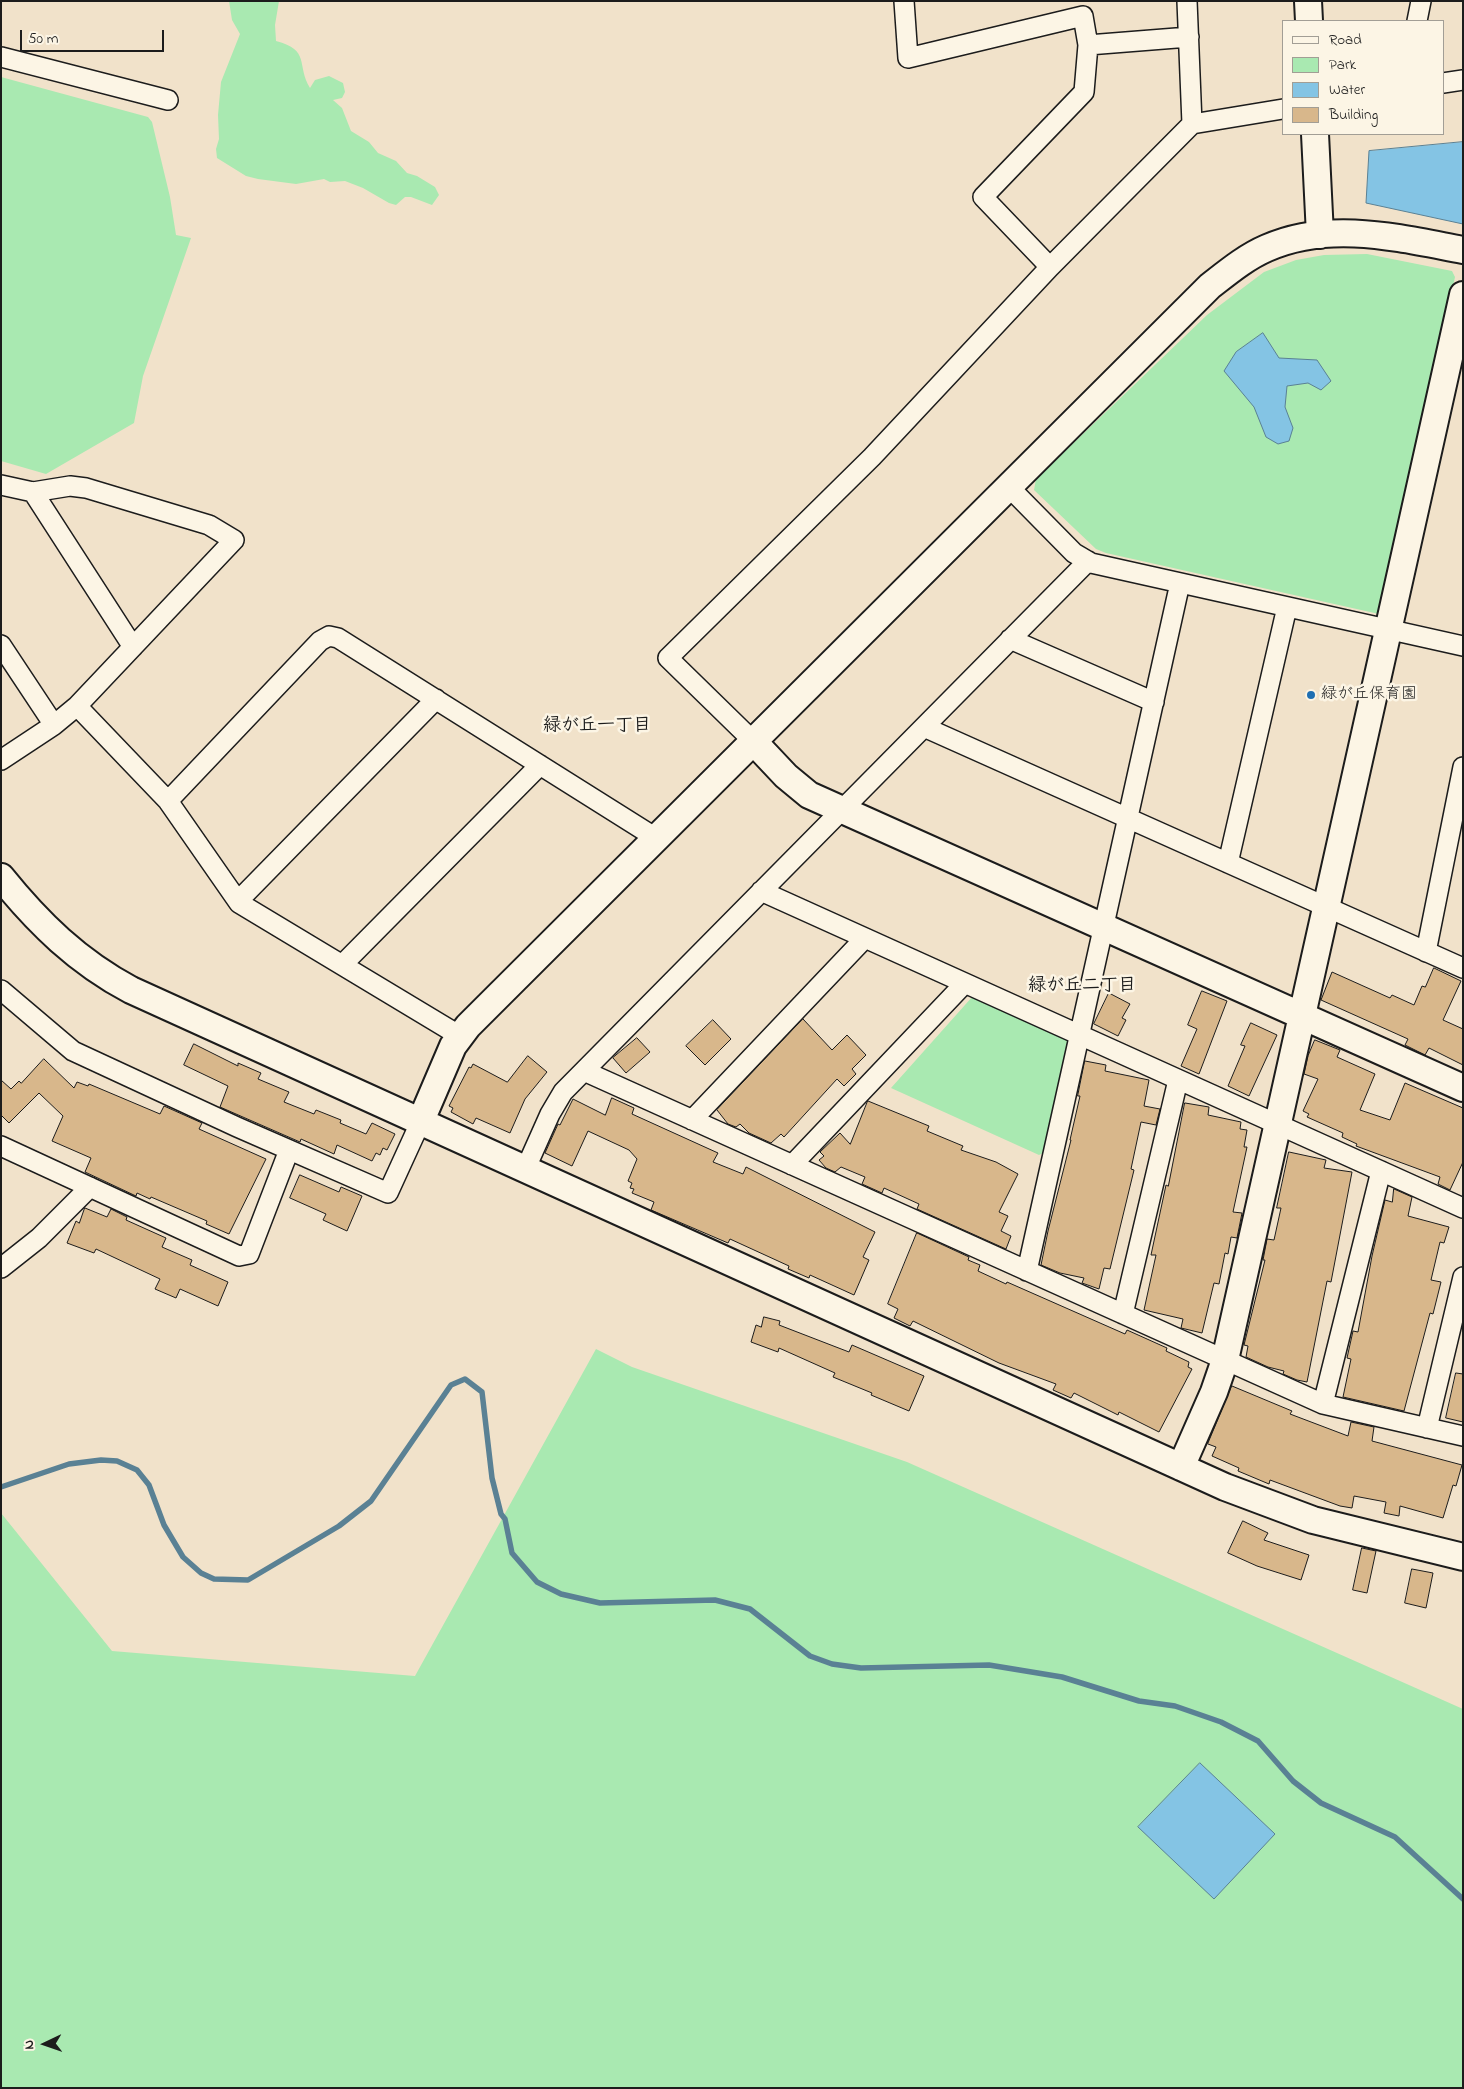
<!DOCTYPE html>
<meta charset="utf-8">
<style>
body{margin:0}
#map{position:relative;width:1464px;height:2089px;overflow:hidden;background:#f1e2ca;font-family:"Indie Flower",sans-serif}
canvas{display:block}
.frame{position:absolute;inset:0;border:2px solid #1c1c1c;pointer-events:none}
.legend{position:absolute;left:1282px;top:20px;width:162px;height:115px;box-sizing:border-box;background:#fcf5e5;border:1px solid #a29e95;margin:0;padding:6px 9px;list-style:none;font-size:15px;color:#1c1c1c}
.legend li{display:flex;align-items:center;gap:10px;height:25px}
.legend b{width:25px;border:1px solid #a29e95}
.north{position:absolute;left:20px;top:2019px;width:50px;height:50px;-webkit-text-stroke:4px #fcf5e5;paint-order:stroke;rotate:267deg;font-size:14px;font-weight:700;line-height:20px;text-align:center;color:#1c1c1c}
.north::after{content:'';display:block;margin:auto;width:18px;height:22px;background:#1c1c1c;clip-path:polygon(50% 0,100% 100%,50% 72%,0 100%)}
.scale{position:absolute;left:20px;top:30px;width:144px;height:22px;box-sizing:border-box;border:2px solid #1c1c1c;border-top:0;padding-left:6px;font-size:15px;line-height:18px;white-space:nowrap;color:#1c1c1c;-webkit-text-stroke:4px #fcf5e5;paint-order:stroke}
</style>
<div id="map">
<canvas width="1464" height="2089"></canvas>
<div class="frame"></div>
<ul class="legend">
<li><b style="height:6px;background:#fcf5e5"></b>Road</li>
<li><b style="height:14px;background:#a9e9b1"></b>Park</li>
<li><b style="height:14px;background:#84c4e4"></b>Water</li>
<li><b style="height:14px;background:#d8b78b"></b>Building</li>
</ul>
<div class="north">N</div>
<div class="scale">50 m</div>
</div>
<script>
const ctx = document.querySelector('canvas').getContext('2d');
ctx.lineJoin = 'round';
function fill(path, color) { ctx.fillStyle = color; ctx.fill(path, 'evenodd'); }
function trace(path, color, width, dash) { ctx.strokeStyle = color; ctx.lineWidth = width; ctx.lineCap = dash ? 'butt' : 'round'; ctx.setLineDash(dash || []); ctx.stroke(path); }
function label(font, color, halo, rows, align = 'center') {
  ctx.font = font + ' "Indie Flower","Klee One",sans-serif'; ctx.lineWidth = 5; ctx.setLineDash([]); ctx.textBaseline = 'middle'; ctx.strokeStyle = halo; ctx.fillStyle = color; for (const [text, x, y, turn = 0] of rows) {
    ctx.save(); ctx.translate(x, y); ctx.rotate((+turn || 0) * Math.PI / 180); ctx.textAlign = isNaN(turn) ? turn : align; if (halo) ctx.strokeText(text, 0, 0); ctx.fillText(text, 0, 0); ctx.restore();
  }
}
fill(new Path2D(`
 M 229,1 L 279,1 L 275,25 L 276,41 C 311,50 296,65 310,88 L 315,80 L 329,76 L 343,83 L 345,92 L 342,98 L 333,100 L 342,108 L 351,131 L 369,142 L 378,153 L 396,161 L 407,173 L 417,176 L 435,187 L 439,195 L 432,205 L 411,197 L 405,197 L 396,205 L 389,203 L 363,188 L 345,181 L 330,182 L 324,179 L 296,184 L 258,179 L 246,176 L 217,158 L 216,149 L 219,139 L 218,115 L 221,82 L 240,34 L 232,20 Z
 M 1,77 L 148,117 L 152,122 L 170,197 L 176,235 L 191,238 L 143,376 L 134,423 L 46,474 L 1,461 Z
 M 1367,254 L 1452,271 L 1455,277 L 1385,611 L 1379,614 L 1106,553 L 1096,549 L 1034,490 L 1036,479 L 1207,315 L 1264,272 L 1296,260 L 1324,255 Z
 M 973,996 L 1069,1038 L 1047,1151 L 1039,1155 L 891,1088 Z
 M 596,1349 L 632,1367 L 907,1462 L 1463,1709 L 1463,2088 L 1,2088 L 1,1513 L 112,1651 L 415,1676 Z`), '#a9e9b1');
const water = new Path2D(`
 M 1463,142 L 1463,224 L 1366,203 L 1369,151 Z
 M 1263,333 L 1279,358 L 1317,360 L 1331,381 L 1321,390 L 1308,383 L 1287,386 L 1285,407 L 1293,428 L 1289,441 L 1278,444 L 1266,437 L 1254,407 L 1224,371 L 1236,352 Z
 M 1200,1763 L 1275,1834 L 1214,1899 L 1138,1827 Z`);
fill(water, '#84c4e4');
trace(water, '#5a8194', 1);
trace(new Path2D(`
 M 1,1487 L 69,1464 L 101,1460 L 117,1461 L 137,1470 L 149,1485 L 164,1525 L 183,1557 L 201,1573 L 214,1579 L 248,1580 L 339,1526 L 371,1501 L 451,1385 L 465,1379 L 482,1392 L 492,1478 L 501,1514 L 505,1519 L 512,1553 L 537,1582 L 561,1594 L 600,1603 L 715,1600 L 750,1609 L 810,1656 L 832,1664 L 861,1668 L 989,1665 L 1062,1677 L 1139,1701 L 1175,1706 L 1221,1722 L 1258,1741 L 1293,1781 L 1321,1803 L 1395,1837 L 1463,1899`), '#5a8194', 5.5);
const building = new Path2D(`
 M 1434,968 L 1461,981 L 1443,1020 L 1463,1029 L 1463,1065 L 1429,1048 L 1425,1055 L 1405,1045 L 1408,1039 L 1321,1000 L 1332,972 L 1390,998 L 1392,995 L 1414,1005 L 1422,986 L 1425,987 Z
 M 1202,991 L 1227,1001 L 1199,1074 L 1181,1066 L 1197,1029 L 1188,1025 Z
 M 1109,993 L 1130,1004 L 1122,1018 L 1126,1020 L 1118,1036 L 1094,1024 Z
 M 803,1019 L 832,1050 L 847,1035 L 866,1055 L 852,1069 L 856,1074 L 844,1086 L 837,1079 L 784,1137 L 781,1134 L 771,1143 L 749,1133 L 740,1124 L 736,1127 L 728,1124 L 717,1110 Z
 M 713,1020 L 731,1039 L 705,1065 L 686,1046 Z
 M 1251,1023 L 1277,1035 L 1249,1096 L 1228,1086 L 1245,1046 L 1241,1045 Z
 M 637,1038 L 650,1052 L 626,1073 L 613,1058 Z
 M 1315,1040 L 1340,1050 L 1337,1057 L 1375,1074 L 1360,1110 L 1390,1120 L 1405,1083 L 1463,1108 L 1463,1162 L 1450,1190 L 1438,1184 L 1440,1177 L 1356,1146 L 1357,1144 L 1342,1137 L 1343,1133 L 1307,1117 L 1309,1114 L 1303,1111 L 1318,1079 L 1304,1074 L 1308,1056 Z
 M 194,1044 L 238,1066 L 238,1063 L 261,1073 L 258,1079 L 289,1092 L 284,1102 L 314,1114 L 316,1110 L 341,1120 L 340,1123 L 366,1134 L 372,1123 L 395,1134 L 387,1150 L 383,1148 L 380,1155 L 376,1153 L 372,1161 L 337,1145 L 334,1154 L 301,1139 L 300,1142 L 220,1107 L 228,1086 L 184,1065 Z
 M 528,1056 L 547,1072 L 525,1099 L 510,1133 L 476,1118 L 473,1124 L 451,1112 L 453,1108 L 449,1106 L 469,1067 L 471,1068 L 473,1064 L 507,1082 Z
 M 44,1059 L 74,1088 L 77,1082 L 88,1086 L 89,1084 L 160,1114 L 164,1106 L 202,1123 L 199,1129 L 266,1159 L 229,1234 L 206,1224 L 207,1221 L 151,1197 L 150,1199 L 137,1193 L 136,1196 L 85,1172 L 91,1158 L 52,1141 L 63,1116 L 39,1093 L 9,1123 L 1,1115 L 1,1080 L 11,1089 L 19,1081 L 21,1083 Z
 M 1085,1061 L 1106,1065 L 1105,1071 L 1149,1080 L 1144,1106 L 1160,1109 L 1156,1125 L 1141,1122 L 1131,1169 L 1134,1170 L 1110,1269 L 1104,1268 L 1099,1289 L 1082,1283 L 1084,1278 L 1060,1273 L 1041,1265 L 1048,1231 L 1071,1140 L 1070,1140 L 1080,1096 L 1078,1096 Z
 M 612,1098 L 634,1108 L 632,1114 L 718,1153 L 713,1162 L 743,1174 L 746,1167 L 875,1232 L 863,1257 L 869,1260 L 854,1295 L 810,1275 L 809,1278 L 788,1269 L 789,1266 L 730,1239 L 728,1243 L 651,1210 L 654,1202 L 632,1193 L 634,1189 L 630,1188 L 632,1183 L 628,1181 L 637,1159 L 629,1150 L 588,1131 L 572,1166 L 545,1153 L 558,1124 L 560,1125 L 573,1099 L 605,1115 Z
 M 868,1101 L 929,1126 L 927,1131 L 963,1146 L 961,1150 L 996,1162 L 1018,1174 L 999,1212 L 1008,1216 L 1001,1231 L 1011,1236 L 1006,1249 L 917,1209 L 919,1204 L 884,1188 L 882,1193 L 862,1184 L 865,1177 L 841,1167 L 835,1172 L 826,1168 L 819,1160 L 824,1156 L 820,1152 L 840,1133 L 850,1144 Z
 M 1185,1103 L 1209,1107 L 1208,1115 L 1241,1122 L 1240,1129 L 1247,1130 L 1244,1147 L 1247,1147 L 1233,1212 L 1242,1213 L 1237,1238 L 1231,1237 L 1228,1254 L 1225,1253 L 1219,1284 L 1214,1283 L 1202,1333 L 1181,1328 L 1183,1319 L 1144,1310 L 1156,1255 L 1151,1255 L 1166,1185 L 1168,1186 Z
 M 1289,1152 L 1326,1160 L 1324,1168 L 1352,1172 L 1331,1282 L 1327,1281 L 1307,1382 L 1297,1380 L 1283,1374 L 1284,1371 L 1268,1367 L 1246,1357 L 1248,1346 L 1244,1345 L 1265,1260 L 1263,1260 L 1267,1239 L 1274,1240 L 1281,1208 L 1277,1208 Z
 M 300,1175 L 339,1192 L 341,1187 L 362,1196 L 347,1231 L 323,1220 L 326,1214 L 290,1198 Z
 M 1394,1189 L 1412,1197 L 1408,1216 L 1449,1227 L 1444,1243 L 1440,1242 L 1431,1280 L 1441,1282 L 1433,1314 L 1430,1313 L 1404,1411 L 1343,1397 L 1351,1359 L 1347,1358 L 1353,1331 L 1358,1332 L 1372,1256 L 1385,1200 L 1392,1202 Z
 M 85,1208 L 107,1217 L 111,1209 L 127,1217 L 126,1220 L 166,1238 L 162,1247 L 192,1260 L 190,1265 L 228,1282 L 218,1306 L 180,1289 L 176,1298 L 155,1289 L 160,1279 L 96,1249 L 94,1253 L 67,1243 L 76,1221 L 79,1223 Z
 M 917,1233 L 969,1257 L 968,1260 L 980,1265 L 978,1271 L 1006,1284 L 1007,1282 L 1125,1334 L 1127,1330 L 1167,1348 L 1166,1351 L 1189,1362 L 1188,1367 L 1192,1369 L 1159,1432 L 1119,1412 L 1118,1415 L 1074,1393 L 1071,1398 L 1053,1390 L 1056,1384 L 999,1363 L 913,1321 L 910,1326 L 894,1318 L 898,1309 L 888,1304 Z
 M 764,1317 L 780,1321 L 779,1325 L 849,1352 L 852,1345 L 924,1376 L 909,1411 L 871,1395 L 872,1393 L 833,1377 L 835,1373 L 779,1348 L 778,1352 L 751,1342 L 756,1325 L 761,1327 Z
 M 1456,1373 L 1463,1374 L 1463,1422 L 1446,1418 Z
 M 1232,1386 L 1292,1411 L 1290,1414 L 1348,1436 L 1351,1422 L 1374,1427 L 1372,1441 L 1462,1465 L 1456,1486 L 1453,1485 L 1443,1518 L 1400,1506 L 1399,1516 L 1384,1513 L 1386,1502 L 1354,1496 L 1352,1508 L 1340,1506 L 1270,1480 L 1269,1484 L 1238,1471 L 1239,1468 L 1212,1456 L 1216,1447 L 1208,1444 Z
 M 1243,1521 L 1268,1533 L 1264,1540 L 1309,1555 L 1301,1580 L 1257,1566 L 1228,1553 Z
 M 1362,1548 L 1376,1551 L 1367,1593 L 1353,1590 Z
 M 1412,1569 L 1433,1573 L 1426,1608 L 1405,1603 Z`);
fill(building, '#d8b78b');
trace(building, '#1c1c1c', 1);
const street = new Path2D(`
 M 904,1 L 908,58 L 1083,16 L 1088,45 L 1189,37
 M 1187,1 L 1192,124 L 1283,109
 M 1417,21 L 1421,1
 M 1,57 L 168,100
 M 1443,83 L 1463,80
 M 1050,267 L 983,197 L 1084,92 L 1088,45
 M 1,485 L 33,492 L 70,486 L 86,488 L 209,525 L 234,540 L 77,706 L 54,725 L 1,760
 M 1008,486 L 1074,553 L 1091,563 L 1463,646
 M 33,492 L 133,647
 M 1010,639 L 1154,702
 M 1,645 L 54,725
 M 77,706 L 168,801 L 239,903 L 460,1036
 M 924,727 L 1463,968
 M 753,741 L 668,658 L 872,457 L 1050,267 L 1192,124
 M 168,801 L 320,641 L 329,636 L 338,638 L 656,838
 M 1228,863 L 1287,607
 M 761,891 L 1463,1208
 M 238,901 L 436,699
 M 1426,952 L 1463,767
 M 342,965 L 540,765
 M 1,990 L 73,1051 L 237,1127 L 388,1193 L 420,1123
 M 584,1071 L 1323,1404 L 1463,1436
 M 692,1120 L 864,939
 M 1,1146 L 239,1256 L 249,1254 L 289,1150
 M 792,1165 L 964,984
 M 525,1170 L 550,1114 L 563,1092 L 1088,561
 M 1,1268 L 39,1238 L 90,1187
 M 1027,1271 L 1180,583
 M 1123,1314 L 1178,1080
 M 1323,1404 L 1381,1171
 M 1427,1428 L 1463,1277`);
const secondary = new Path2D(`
 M 1308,1 L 1309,21
 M 1315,134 L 1320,235
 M 753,741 L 786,776 L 809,795 L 1463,1088
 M 1,877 C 38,923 78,962 131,990 L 1225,1487 L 1313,1520 L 1463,1557
 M 420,1123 L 453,1046 L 468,1026 L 1210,286 C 1228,272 1246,257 1267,248 C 1330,220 1399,238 1463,250
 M 1181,1467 L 1214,1392 L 1225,1360 L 1463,295`);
trace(street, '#1c1c1c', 22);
trace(secondary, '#1c1c1c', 30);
trace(street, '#fcf5e5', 19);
trace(secondary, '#fcf5e5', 26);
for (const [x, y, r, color] of [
 [1311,695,5,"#1f6fb2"]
]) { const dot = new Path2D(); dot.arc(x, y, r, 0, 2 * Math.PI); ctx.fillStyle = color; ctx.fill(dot); trace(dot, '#fcf5e5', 2); }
label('16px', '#1c1c1c', '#fcf5e5', [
 ["緑が丘保育園",1321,695]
], 'left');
label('bold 18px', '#1c1c1c', '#fcf5e5', [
 ["緑が丘一丁目",597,727],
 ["緑が丘二丁目",1082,987]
]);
</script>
